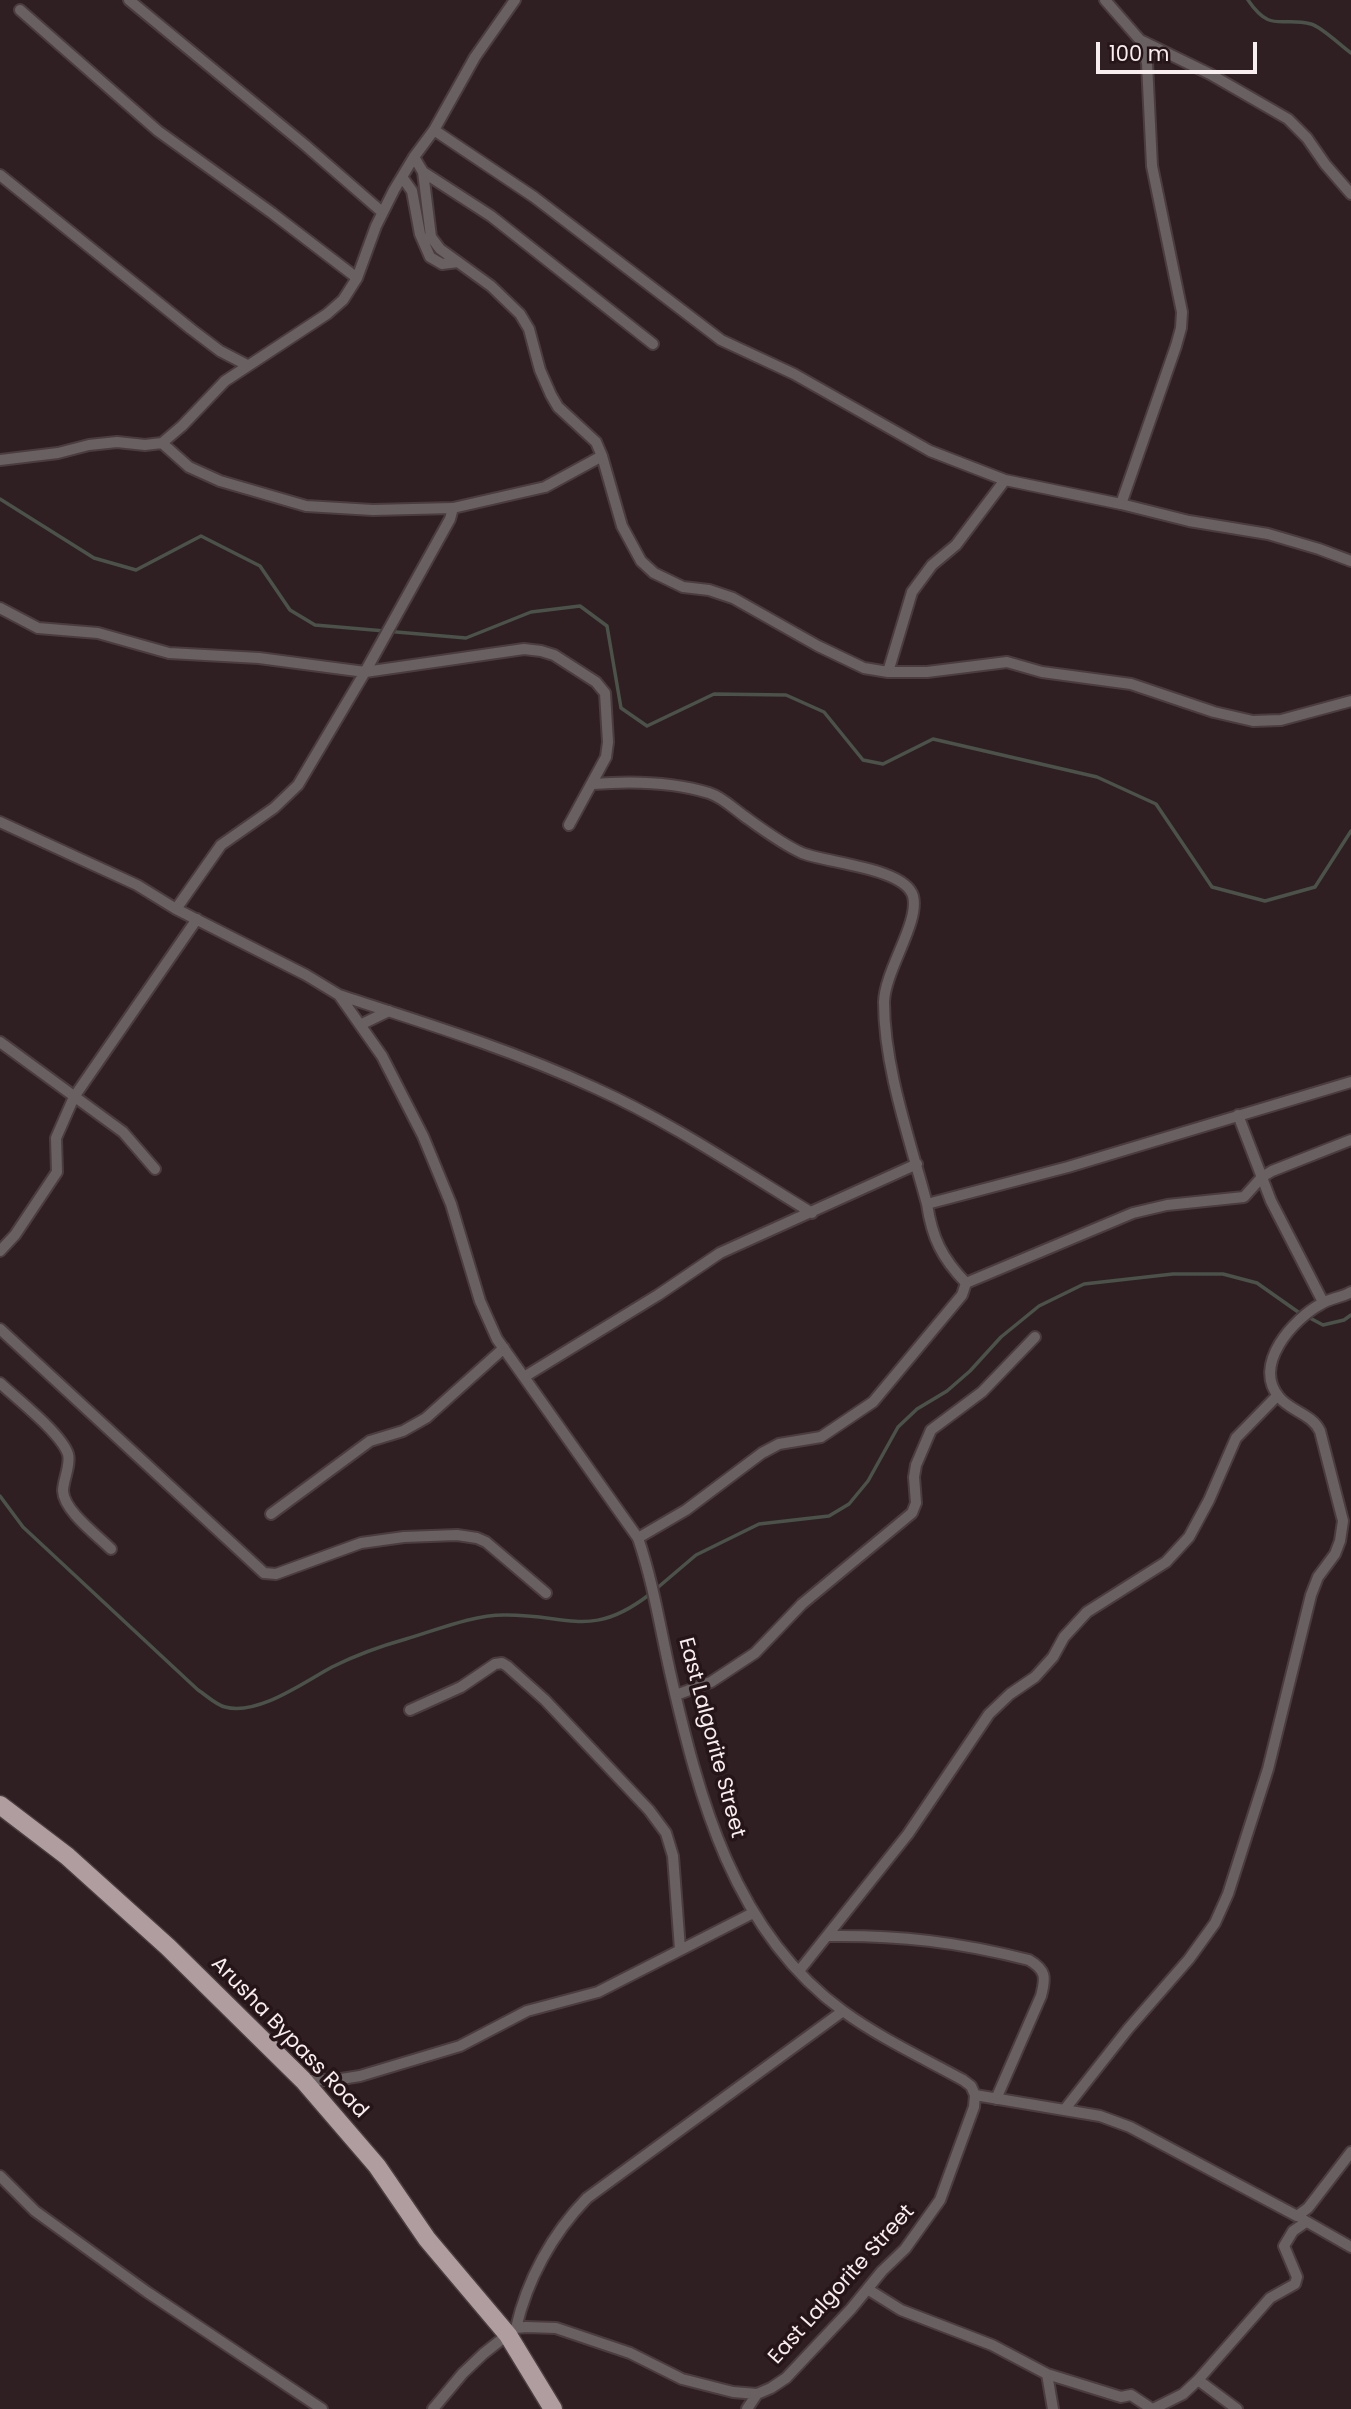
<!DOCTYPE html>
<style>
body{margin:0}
#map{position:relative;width:1351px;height:2409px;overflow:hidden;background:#2f1f22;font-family:Poppins,sans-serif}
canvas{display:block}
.scale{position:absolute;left:1096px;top:42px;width:161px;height:32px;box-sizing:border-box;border:4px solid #f8edef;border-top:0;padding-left:9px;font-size:21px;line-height:24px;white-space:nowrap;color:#f8edef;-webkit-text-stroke:5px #251518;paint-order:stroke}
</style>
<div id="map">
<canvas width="1351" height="2409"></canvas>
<div class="scale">100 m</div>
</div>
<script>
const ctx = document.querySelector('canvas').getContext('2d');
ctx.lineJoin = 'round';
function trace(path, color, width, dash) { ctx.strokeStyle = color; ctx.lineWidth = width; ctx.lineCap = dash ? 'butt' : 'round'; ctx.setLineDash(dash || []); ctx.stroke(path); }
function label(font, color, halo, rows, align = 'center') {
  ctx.font = font + ' Poppins,sans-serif'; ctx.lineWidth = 7; ctx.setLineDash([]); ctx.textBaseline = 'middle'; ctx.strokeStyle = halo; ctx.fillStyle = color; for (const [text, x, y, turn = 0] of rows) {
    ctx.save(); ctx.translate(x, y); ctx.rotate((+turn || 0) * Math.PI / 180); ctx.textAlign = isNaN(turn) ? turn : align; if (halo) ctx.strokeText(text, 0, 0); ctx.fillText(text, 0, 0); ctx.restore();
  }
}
trace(new Path2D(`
 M 1248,0 C 1271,34 1281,16 1311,24 C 1322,27 1341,46 1351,53
 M 0,499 L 94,558 L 136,570 L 201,536 L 260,566 L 290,610 L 315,625 L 466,638 L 531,612 L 580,606 L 607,626 L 621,708 L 647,726 L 714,694 L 786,695 L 824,712 L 863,760 L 883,764 L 933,739 L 1097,777 L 1156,804 L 1212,887 L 1265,901 L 1315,887 L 1351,831
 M 1308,1317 L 1323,1325 L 1344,1320 L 1351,1315
 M 0,1496 L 23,1527 L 198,1690 C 206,1695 216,1705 225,1707 C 258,1716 304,1682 332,1667 C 356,1655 381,1646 406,1639 C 437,1630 472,1615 504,1615 C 568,1614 591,1640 650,1594
 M 656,1589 L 696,1555 L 759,1524 L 829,1516 L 849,1504 L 868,1481 L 898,1427 L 917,1409 L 947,1391 L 970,1371 L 1001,1337 L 1039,1306 L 1084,1284 L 1173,1274 L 1223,1274 L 1257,1283 L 1301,1314`), '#4a524a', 3.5);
const street = new Path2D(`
 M 129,0 L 305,145 L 382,212
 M 1105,0 L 1140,40 L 1147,63 L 1152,166 L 1182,312 L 1181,328 L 1176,346 L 1121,504
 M 20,10 L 158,131 L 272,213 L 357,278
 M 1140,40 L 1210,74 L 1288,119 L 1307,138 L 1325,164 L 1351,194
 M 434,130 L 534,197 L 721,340 L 794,374 L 930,451 L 1005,480 L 1121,504 L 1189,521 L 1268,534 L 1319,549 L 1351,561
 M 414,157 L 423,172 L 431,237 L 440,249 L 491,286 L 520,314 L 529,329 L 540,370 L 551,395 L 558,407 L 596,442 L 602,456 L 622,526 L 641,561 L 654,573 L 683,587 L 709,590 L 733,598 L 818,646 L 864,668 L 888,672 L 927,672 L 1007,662 L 1042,672 L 1131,684 L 1214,712 L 1253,721 L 1281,720 L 1351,701
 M 423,172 L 491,216 L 653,344
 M 0,175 L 191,329 L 220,351 L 247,365
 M 402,177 L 412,191 L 420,234 L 430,257 L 442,264 L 458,262
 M 162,443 L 189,467 L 220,481 L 306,506 L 373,510 L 453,508 L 545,487 L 602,456
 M 0,460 L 58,453 L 89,445 L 117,442 L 145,445 L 162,443 L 182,426 L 225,381 L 327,314 L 343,300 L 357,278 L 376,226 L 394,190 L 414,157 L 434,130 L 475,57 L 515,0
 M 0,608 L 38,628 L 98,633 L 169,653 L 259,658 L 365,672 L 524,649 L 541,651 L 554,655 L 596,682 L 605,693 L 608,742 L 606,757 L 569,825
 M 888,672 L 912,592 L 932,565 L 956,545 L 1005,480
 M 593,784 C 630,781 673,782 709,793 C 722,797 733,808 744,816 C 762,829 782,844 802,853 C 827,863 905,868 913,896 C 920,922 885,970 884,1002 C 884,1068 910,1140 927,1204 C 932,1238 942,1258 966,1283 L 962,1295 L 873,1402 L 821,1437 L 779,1444 L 762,1453 L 686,1510 L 638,1538
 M 0,822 L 137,885 L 176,909 L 306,975 L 339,995 L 382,1056 L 423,1136 L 451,1204 L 480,1301 L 497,1339 L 638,1538 C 653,1582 660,1627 670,1672 C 699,1798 733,1931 843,2011 C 880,2038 923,2058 963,2080 L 971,2086 L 975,2095 L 974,2107 L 940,2200 L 905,2249 L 882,2271 L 851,2309 L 786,2378 L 771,2388 L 757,2394 L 733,2392 L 682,2379 L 630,2353 L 556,2328 L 526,2327 L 516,2328 L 483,2354 L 463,2373 L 433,2409
 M 176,909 L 221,845 L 274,808 L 298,785 L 365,672 L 450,519 L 453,508
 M 339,995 C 425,1023 512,1050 595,1088 C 671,1122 741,1170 812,1213
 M 360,1025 L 389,1011
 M 0,1042 L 123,1132 L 155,1169
 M 1238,1115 L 1271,1201 L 1323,1302
 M 927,1204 L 1068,1167 L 1351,1082
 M 0,1251 L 15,1235 L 57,1172 L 56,1138 L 74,1097 L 197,919
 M 966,1283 L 1133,1213 L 1167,1205 L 1244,1197 L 1262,1177 L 1272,1171 L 1351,1140
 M 0,1329 L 264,1573 L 276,1574 L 361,1543 L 404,1537 L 457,1535 L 477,1538 L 486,1542 L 546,1593
 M 524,1377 L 658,1295 L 720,1253 L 917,1164
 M 0,1383 C 17,1399 61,1433 68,1454 C 71,1465 63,1480 63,1491 C 64,1511 97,1535 111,1549
 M 271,1514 L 370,1441 L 403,1431 L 426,1418 L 504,1348
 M 676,1695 L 711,1682 L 755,1653 L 802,1604 L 912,1513 L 916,1503 L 914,1477 L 916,1465 L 931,1430 L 982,1392 L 1035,1337
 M 410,1710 L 461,1687 L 495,1664 L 502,1663 L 507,1666 L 545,1700 L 649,1810 L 666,1833 L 673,1856 L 680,1949
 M 828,1936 C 900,1935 958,1942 1029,1960 C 1046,1970 1046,1977 1041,1996 L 996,2099
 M 799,1971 L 908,1834 L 989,1714 L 1010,1694 L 1035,1677 L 1053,1657 L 1064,1637 L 1087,1612 L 1166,1562 L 1189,1537 L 1209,1500 L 1236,1438 L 1277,1396
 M 303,2080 L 335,2080 L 360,2076 L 460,2046 L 527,2011 L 598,1992 L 753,1913
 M 975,2095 L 1100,2116 L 1130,2127 L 1297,2216 L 1308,2208 L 1351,2152
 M 1065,2109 L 1128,2029 L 1189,1959 L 1215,1923 L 1228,1894 L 1268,1769 L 1311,1595 L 1318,1577 L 1335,1554 L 1340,1541 L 1343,1521 L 1320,1431 C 1312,1414 1290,1411 1279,1397 C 1252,1365 1293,1319 1321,1304 C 1330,1298 1341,1298 1351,1292
 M 0,2176 L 35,2211 L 147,2292 L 322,2409
 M 1302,2219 L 1351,2247
 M 869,2290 L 901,2310 L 992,2345 L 1047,2374 L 1121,2397 L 1131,2395 L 1152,2409
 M 516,2328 C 527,2280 552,2234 587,2198 L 843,2011
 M 1047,2374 L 1053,2409
 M 1198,2380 L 1237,2409
 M 747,2409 L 757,2394
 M 1153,2409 L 1183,2394 L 1198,2380 L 1270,2298 L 1295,2284 L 1297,2277 L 1284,2246 L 1293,2231 L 1306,2222`);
const primary = new Path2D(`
 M 0,1805 L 67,1856 L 168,1947 L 303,2080 L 377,2166 L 427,2239 L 508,2335 L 553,2409`);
trace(street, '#4b3c3f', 14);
trace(primary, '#4b3c3f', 21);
trace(street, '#696062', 10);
trace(primary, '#af9d9f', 18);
label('21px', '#f8edef', '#251518', [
 ["East Lalgorite Street",711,1738,75],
 ["Arusha Bypass Road",289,2038,46],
 ["East Lalgorite Street",842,2285,-48]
]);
</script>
